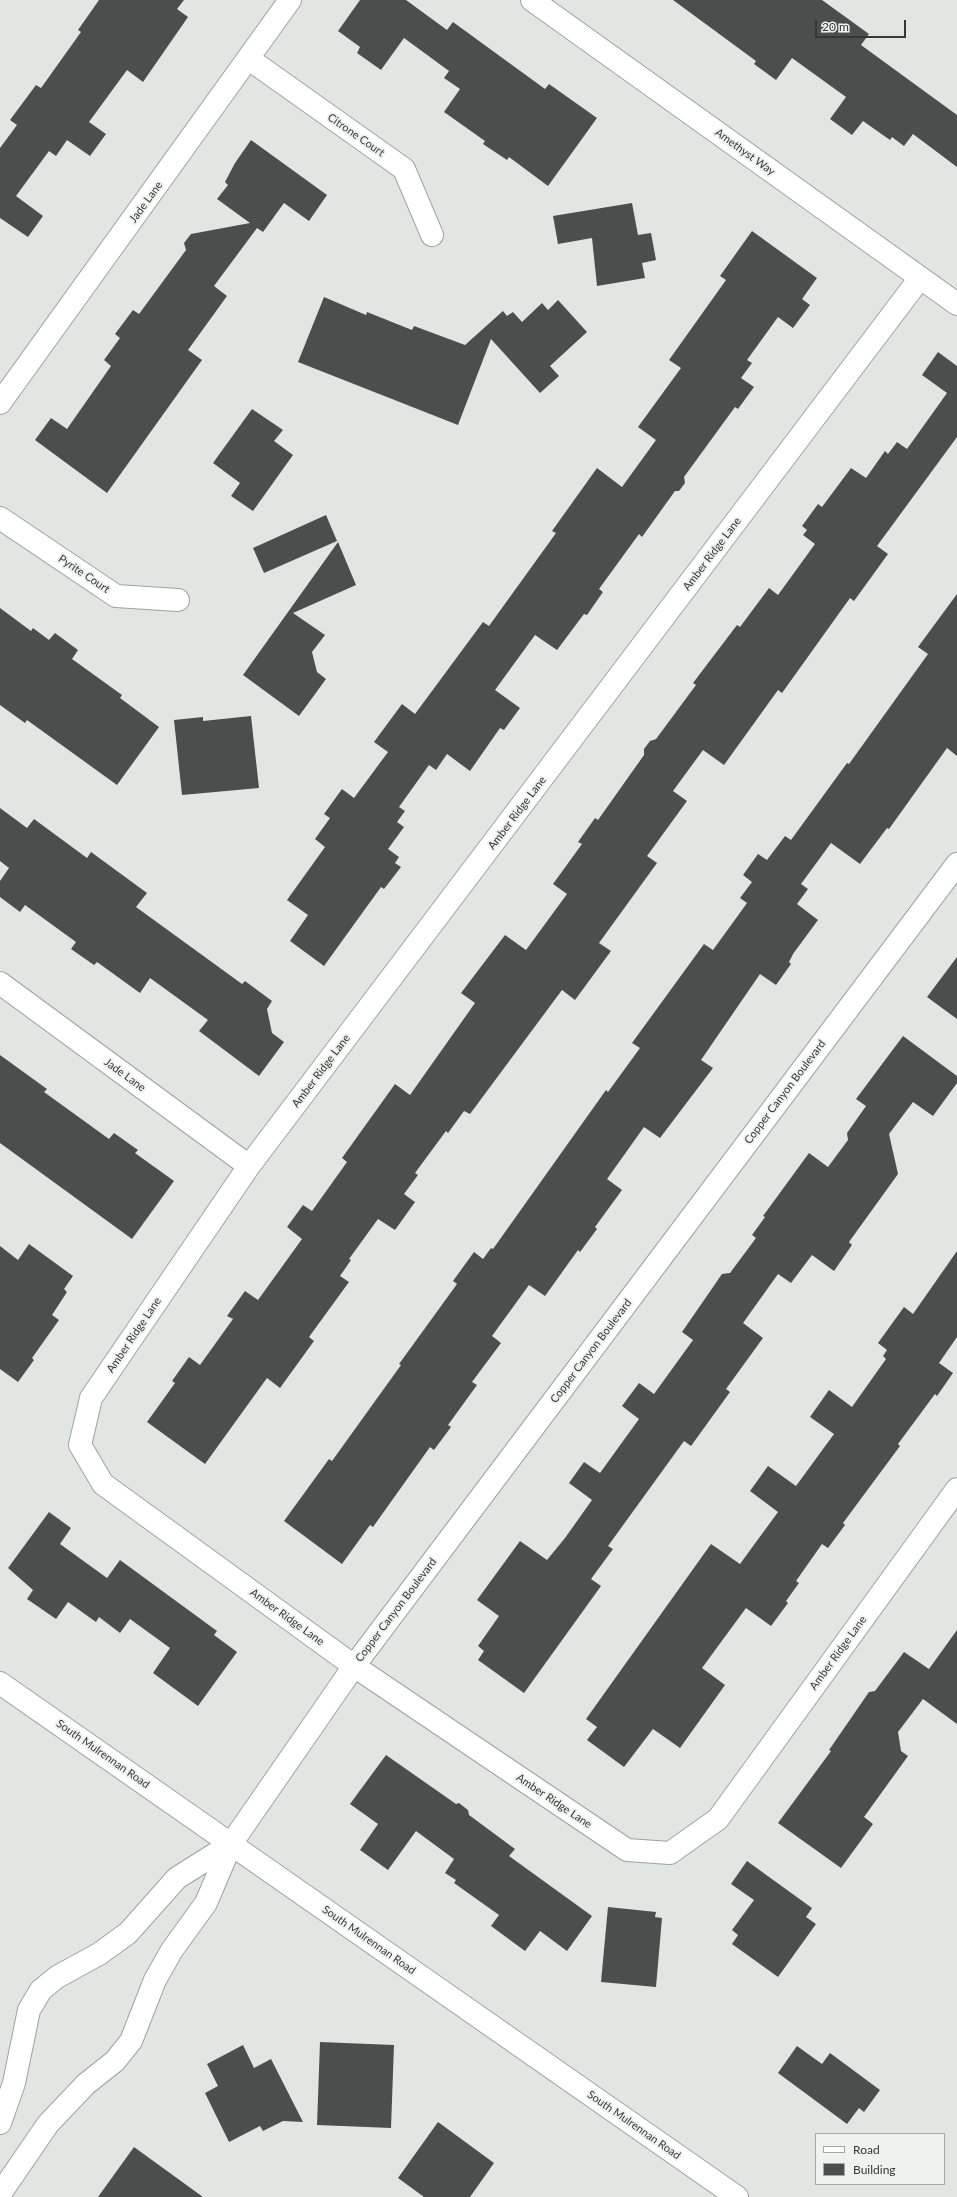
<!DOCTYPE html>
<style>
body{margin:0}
#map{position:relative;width:957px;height:2197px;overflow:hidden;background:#e2e6e3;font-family:Lato,sans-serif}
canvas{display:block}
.legend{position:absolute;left:815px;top:2133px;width:130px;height:52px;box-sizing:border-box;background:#eff3f0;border:1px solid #a5a7a5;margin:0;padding:5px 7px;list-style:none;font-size:12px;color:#353635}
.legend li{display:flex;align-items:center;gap:8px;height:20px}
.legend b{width:20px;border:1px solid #a5a7a5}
.scale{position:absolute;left:815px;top:20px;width:91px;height:18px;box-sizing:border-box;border:2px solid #353635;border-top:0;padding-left:5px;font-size:12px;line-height:14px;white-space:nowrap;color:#353635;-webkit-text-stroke:3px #eff3f0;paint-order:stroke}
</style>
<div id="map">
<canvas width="957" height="2197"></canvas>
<ul class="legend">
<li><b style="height:5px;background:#fff"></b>Road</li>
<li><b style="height:11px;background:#4a4f4e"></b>Building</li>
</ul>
<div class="scale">20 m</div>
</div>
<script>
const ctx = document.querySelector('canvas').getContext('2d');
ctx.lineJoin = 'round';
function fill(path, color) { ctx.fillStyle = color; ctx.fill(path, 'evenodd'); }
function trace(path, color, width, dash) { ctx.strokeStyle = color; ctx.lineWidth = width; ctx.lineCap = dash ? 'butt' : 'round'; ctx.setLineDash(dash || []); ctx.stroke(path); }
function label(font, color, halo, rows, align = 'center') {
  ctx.font = font + ' Lato,sans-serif'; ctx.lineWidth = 4; ctx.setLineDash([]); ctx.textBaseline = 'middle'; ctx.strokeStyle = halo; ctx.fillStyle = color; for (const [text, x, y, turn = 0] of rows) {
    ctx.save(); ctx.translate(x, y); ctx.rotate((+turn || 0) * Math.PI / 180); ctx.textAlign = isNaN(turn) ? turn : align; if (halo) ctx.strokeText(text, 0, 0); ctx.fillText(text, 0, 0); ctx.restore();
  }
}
fill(new Path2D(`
 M 99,0 L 184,0 L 177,9 L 188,17 L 143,82 L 127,70 L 89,122 L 106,134 L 90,156 L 67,140 L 56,156 L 49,151 L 16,196 L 43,216 L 28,237 L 0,218 L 0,148 L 17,125 L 10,120 L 36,85 L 41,88 L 81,32 L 78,30 Z
 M 360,0 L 406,0 L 447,30 L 453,22 L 545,89 L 549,84 L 597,118 L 548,186 L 509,157 L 507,160 L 483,144 L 485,141 L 444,112 L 460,89 L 444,78 L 449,71 L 404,38 L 381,70 L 357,53 L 360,47 L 338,31 Z
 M 673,0 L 822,0 L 869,34 L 861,45 L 957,115 L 957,167 L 913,134 L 904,146 L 892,137 L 890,140 L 863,121 L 852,135 L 830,119 L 846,97 L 792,58 L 776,80 L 754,64 L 756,61 Z
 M 251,140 L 327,195 L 309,221 L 284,203 L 263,232 L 257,228 L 214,286 L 227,296 L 188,350 L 202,360 L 107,493 L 35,440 L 51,418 L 67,429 L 111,366 L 104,360 L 120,338 L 115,334 L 133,310 L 139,314 L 186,250 L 184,243 L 191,234 L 250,223 L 217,199 L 228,185 L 225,182 L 235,163 Z
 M 632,203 L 638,235 L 651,233 L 656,260 L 642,263 L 645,278 L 597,286 L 592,238 L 558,244 L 553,216 Z
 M 752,231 L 817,278 L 802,299 L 810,305 L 793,328 L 778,317 L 747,360 L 752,363 L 741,378 L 754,387 L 738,409 L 735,407 L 684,477 L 685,483 L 679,491 L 675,491 L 642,537 L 639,534 L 599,589 L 603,592 L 587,615 L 584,614 L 557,650 L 535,635 L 495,690 L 520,708 L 504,730 L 500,728 L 470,771 L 447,754 L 436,770 L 429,765 L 399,807 L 405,811 L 397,822 L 404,827 L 388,849 L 399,857 L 395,863 L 401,867 L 384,889 L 381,887 L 324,966 L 290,941 L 308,915 L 287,900 L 325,847 L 315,839 L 330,818 L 324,814 L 342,789 L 354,798 L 388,752 L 374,742 L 402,704 L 415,714 L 483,622 L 489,626 L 556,533 L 552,531 L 597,468 L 622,487 L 656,440 L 638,427 L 681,368 L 669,360 L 726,280 L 720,276 Z
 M 324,297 L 366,315 L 367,312 L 412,330 L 414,326 L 465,345 L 503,311 L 507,316 L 513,312 L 522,322 L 542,303 L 548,310 L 558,300 L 587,332 L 550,366 L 559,376 L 540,393 L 491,339 L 458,425 L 298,362 Z
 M 938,352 L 957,366 L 957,437 L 877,546 L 888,554 L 854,601 L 850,598 L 782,693 L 778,690 L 724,765 L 703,750 L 673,791 L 687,801 L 647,856 L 657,863 L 599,943 L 611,951 L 575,1000 L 562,990 L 470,1114 L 464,1111 L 448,1133 L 446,1131 L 415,1173 L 418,1175 L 404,1194 L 415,1202 L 395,1230 L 378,1219 L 349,1259 L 351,1260 L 340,1276 L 349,1282 L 309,1337 L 314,1341 L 280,1388 L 267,1378 L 205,1464 L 147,1422 L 175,1383 L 172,1381 L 189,1357 L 200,1365 L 233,1319 L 227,1316 L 245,1291 L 258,1300 L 302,1239 L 287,1227 L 303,1205 L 312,1211 L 347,1162 L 342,1158 L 395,1084 L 410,1095 L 475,1003 L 461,993 L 505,935 L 526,950 L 567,894 L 553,884 L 582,844 L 578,842 L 595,818 L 598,820 L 644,755 L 644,749 L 650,741 L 656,739 L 696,685 L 693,683 L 737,625 L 740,627 L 769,588 L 778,595 L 815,544 L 803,535 L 807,530 L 802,526 L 818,504 L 822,507 L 851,468 L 866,478 L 885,451 L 888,454 L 897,442 L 907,449 L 947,393 L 922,375 Z
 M 252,409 L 283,430 L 274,441 L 293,455 L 253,511 L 231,496 L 240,483 L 213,463 Z
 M 326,515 L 337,541 L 264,573 L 253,548 Z
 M 338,542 L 356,585 L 293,613 L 325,635 L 312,652 L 317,672 L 326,679 L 299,716 L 243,675 Z
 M 957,594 L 957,756 L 947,748 L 889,829 L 887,828 L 860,864 L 831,843 L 801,884 L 808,889 L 797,904 L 818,920 L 793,954 L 789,962 L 791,964 L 776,985 L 760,974 L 701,1060 L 713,1068 L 660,1138 L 644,1127 L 607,1179 L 622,1190 L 595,1227 L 597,1229 L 580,1252 L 578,1250 L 545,1296 L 529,1285 L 492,1336 L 501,1343 L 472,1382 L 477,1385 L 448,1425 L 451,1427 L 434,1450 L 430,1447 L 373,1527 L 370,1525 L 342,1564 L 284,1521 L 329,1459 L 332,1461 L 401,1365 L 399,1364 L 457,1284 L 453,1281 L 474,1252 L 483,1259 L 491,1248 L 493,1249 L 606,1090 L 608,1092 L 640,1048 L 632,1043 L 704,944 L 713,950 L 747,903 L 740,898 L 752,882 L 743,875 L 758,854 L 767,860 L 785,836 L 791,840 L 847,763 L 849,764 L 928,654 L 918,647 Z
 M 0,608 L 31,631 L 33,628 L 49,640 L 55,633 L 78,650 L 72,659 L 122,695 L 120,698 L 159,727 L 117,785 L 27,720 L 25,723 L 0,705 Z
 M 251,716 L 259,788 L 182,795 L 174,720 L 203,717 L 203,721 Z
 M 0,808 L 27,828 L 34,819 L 87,858 L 91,852 L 147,893 L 136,907 L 242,984 L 245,981 L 272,1001 L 267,1009 L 272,1033 L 284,1042 L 259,1076 L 199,1031 L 208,1020 L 150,978 L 140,993 L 97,962 L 94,965 L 71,949 L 76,942 L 25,905 L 20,912 L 0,897 L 0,881 L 9,868 L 0,861 Z
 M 957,957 L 957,1019 L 927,997 Z
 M 903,1036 L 957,1076 L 957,1083 L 933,1116 L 913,1102 L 889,1134 L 898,1174 L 849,1242 L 852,1245 L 834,1271 L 812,1255 L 791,1283 L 778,1274 L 743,1323 L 763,1338 L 726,1389 L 730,1392 L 691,1446 L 684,1441 L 608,1546 L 613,1549 L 591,1579 L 601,1586 L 524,1693 L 478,1660 L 484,1651 L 478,1646 L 499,1616 L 477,1600 L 520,1541 L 547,1560 L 565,1538 L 592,1500 L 569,1483 L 584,1462 L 600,1473 L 639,1419 L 622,1406 L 639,1383 L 654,1394 L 693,1340 L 682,1332 L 722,1274 L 730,1273 L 756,1238 L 752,1235 L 765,1217 L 763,1216 L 809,1153 L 828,1167 L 848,1140 L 847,1133 L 866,1106 L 856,1099 Z
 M 0,1055 L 47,1089 L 44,1092 L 109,1139 L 114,1133 L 138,1150 L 135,1153 L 174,1181 L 132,1239 L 0,1143 Z
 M 29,1244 L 73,1276 L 64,1289 L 67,1292 L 52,1315 L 59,1320 L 32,1358 L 34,1360 L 18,1382 L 0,1369 L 0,1246 L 18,1260 Z
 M 957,1251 L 957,1337 L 939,1363 L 953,1373 L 937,1396 L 935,1394 L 898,1444 L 900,1446 L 843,1523 L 845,1525 L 828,1548 L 822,1544 L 796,1581 L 799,1583 L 786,1601 L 788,1603 L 771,1626 L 746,1608 L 702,1668 L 725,1685 L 680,1748 L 653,1729 L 624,1767 L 587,1740 L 597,1727 L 586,1719 L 711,1544 L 740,1564 L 778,1512 L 750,1491 L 768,1466 L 796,1486 L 834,1434 L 810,1417 L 829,1390 L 852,1407 L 886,1359 L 883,1356 L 887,1350 L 878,1343 L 904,1307 L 913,1314 Z
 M 49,1512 L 71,1528 L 60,1544 L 107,1578 L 120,1560 L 217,1631 L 214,1635 L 237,1652 L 198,1706 L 153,1673 L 170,1648 L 130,1619 L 120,1633 L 99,1617 L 96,1622 L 68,1602 L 56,1619 L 27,1599 L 33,1590 L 8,1568 Z
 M 957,1630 L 957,1724 L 923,1699 L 898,1732 L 901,1751 L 908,1756 L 864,1817 L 873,1824 L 841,1868 L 778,1823 L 831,1751 L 829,1750 L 869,1692 L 875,1691 L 904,1652 L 929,1669 Z
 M 386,1755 L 456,1804 L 459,1803 L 468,1810 L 469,1815 L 515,1849 L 509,1856 L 592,1916 L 567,1951 L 540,1931 L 525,1951 L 491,1926 L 499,1915 L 454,1883 L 456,1880 L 445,1873 L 454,1859 L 416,1831 L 388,1870 L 360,1850 L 378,1824 L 350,1804 Z
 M 747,1861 L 812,1908 L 806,1917 L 816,1924 L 778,1977 L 732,1944 L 738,1935 L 732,1930 L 754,1900 L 731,1884 Z
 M 608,1907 L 656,1912 L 655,1917 L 662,1918 L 656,1987 L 601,1982 Z
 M 320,2042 L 394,2045 L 391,2128 L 317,2125 Z
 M 243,2045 L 254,2068 L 271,2059 L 303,2122 L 283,2121 L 263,2131 L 260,2126 L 229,2142 L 205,2093 L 218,2086 L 207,2064 Z
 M 797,2046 L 822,2064 L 830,2053 L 880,2090 L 864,2112 L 859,2108 L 847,2124 L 778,2073 Z
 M 438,2122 L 494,2163 L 470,2197 L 424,2197 L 398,2178 Z
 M 134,2147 L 203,2197 L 98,2197 Z`), '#4a4f4e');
const minor = new Path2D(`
 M 532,0 L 957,304
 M 249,59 L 404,169 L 432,235
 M 920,278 L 249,1166 L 91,1398 L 80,1445 L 103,1484 L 354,1666 L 627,1850 L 670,1853 L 718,1819 L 957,1489
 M 0,403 L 290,0
 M 0,518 L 116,596 L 178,600
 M 0,983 L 249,1166
 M 0,2123 L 14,2083 L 29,2010 L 41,1990 L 57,1977 L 99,1954 L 128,1933 L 177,1878 L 231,1844
 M 0,2194 L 48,2124 L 86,2084 L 115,2061 L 131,2041 L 155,1980 L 172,1950 L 206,1903 L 231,1844 L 354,1666 L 957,864`);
const tertiary = new Path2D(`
 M 0,1683 L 737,2197`);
trace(minor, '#9fa29f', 24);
trace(tertiary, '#9fa29f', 24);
trace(minor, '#fff', 22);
trace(tertiary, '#fff', 22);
label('11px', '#353635', '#eff3f0', [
 ["Citrone Court",356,135,35],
 ["Amethyst Way",745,152,36],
 ["Jade Lane",146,202,-54],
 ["Amber Ridge Lane",712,554,-53],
 ["Pyrite Court",84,574,34],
 ["Amber Ridge Lane",517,813,-53],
 ["Amber Ridge Lane",321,1071,-53],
 ["Jade Lane",125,1075,36],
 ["Copper Canyon Boulevard",785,1092,-53],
 ["Amber Ridge Lane",134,1335,-56],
 ["Copper Canyon Boulevard",591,1351,-53],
 ["Copper Canyon Boulevard",396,1610,-53],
 ["Amber Ridge Lane",287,1617,36],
 ["Amber Ridge Lane",838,1653,-54],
 ["South Mulrennan Road",103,1754,35],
 ["Amber Ridge Lane",554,1801,34],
 ["South Mulrennan Road",369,1940,35],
 ["South Mulrennan Road",634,2125,35]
]);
</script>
